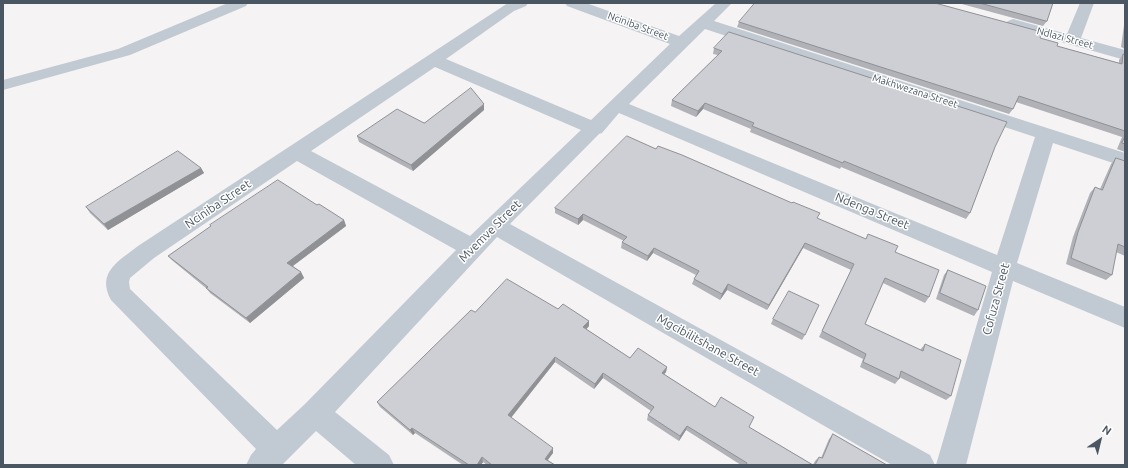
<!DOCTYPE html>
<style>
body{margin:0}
#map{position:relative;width:1128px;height:468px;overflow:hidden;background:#f5f3f3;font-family:Ubuntu,sans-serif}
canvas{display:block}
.frame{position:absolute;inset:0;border:4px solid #4a5661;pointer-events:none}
.north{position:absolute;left:1080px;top:420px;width:40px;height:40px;-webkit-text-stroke:3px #fff;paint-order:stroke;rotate:35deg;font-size:11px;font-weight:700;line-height:16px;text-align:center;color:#4a5661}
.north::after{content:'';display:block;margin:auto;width:14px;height:18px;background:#4a5661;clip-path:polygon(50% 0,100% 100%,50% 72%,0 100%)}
</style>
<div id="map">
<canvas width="1128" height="468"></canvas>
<div class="frame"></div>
<div class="north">N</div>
</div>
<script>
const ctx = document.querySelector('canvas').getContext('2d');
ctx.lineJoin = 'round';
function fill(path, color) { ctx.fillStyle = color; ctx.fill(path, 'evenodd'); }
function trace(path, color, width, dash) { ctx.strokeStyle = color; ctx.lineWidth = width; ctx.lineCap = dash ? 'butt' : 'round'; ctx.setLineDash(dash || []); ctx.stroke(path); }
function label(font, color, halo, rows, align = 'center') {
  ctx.font = font + ' Ubuntu,sans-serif'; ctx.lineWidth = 3; ctx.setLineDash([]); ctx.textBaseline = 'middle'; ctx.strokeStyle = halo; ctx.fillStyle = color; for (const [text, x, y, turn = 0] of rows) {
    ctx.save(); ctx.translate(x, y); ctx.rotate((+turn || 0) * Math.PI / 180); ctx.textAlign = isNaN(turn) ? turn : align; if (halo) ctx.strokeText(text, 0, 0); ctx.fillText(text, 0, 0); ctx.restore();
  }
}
fill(new Path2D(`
 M 228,3 L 248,3 L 246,6 L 130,55 L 3,90 L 3,80 L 118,49 Z
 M 508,3 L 528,3 L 526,6 L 514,11 L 446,59 L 591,120 L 670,44 L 567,6 L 565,3 L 586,3 L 679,36 L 716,3 L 732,3 L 714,21 L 1125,153 L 1125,167 L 1053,143 L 1017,263 L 1125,307 L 1125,328 L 1013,281 L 966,465 L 936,465 L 992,272 L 619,113 L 602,133 L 599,134 L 510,224 L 930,455 L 935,465 L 892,465 L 497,237 L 335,412 L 389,455 L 394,465 L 356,465 L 316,431 L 282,465 L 246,465 L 251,455 L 256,449 L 111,300 C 96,272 119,261 138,246 ZM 705,29 L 1035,137 L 997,255 L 629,104 ZM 435,67 L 581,130 L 470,236 L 311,151 ZM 297,161 L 456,250 L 305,404 L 277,430 L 130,289 L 129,282 L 130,278 L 154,258 Z
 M 1080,3 L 1094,3 L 1081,38 L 1125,50 L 1125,60 L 1008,27 L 1005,24 L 1008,21 L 1013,19 L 1067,34 Z`), '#c1cad2');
fill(new Path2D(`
 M 958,3 L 1053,3 L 1047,21 L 1043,26 Z
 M 1125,18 L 1125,49 L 1121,47 Z
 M 739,22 L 1040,38 L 1057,46 L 1119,63 L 1119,60 L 1123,54 L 1125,55 L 1125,152 L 1117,149 L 1122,137 L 1016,102 L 1013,109 L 1009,114 L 737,27 Z
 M 714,48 L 995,147 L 970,213 L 966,219 L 841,167 L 840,169 L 750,132 L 751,129 L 703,109 L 696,117 L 671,106 L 672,100 L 718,55 L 713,54 Z
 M 484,110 L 413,171 L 359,142 L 357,136 Z
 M 656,149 L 895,252 L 929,297 L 925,303 L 883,283 L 865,324 L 920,350 L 925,344 L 951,396 L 946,400 L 899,377 L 899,379 L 895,384 L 860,367 L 863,359 L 819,337 L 851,270 L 803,248 L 767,310 L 727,290 L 720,300 L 692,284 L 694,279 L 696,275 L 653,253 L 647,261 L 621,248 L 622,242 L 624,241 L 583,220 L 578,225 L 555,213 L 555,208 Z
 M 1116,158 L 1125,161 L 1125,256 L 1116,252 L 1112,275 L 1106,280 L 1066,264 L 1073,237 L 1090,193 L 1095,187 L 1100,189 L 1111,164 Z
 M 201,168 L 204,173 L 108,230 L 90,213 L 86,207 Z
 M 317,205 L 344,220 L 346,226 L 293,266 L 301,272 L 304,278 L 250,323 L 210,293 L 207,289 L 173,261 L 168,256 L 211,227 L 210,225 Z
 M 948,270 L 978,310 L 974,316 L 936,299 L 944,275 Z
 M 558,309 L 589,321 L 589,326 L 586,329 L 630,358 L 667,367 L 666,372 L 664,374 L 715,407 L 813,465 L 741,465 L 686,430 L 679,441 L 647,420 L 648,415 L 651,411 L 603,378 L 594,389 L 555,362 L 511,418 L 553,453 L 548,460 L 555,465 L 487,465 L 483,462 L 481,465 L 463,465 L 415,433 L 413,435 L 380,407 L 377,402 L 475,312 Z
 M 773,319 L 805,335 L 802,340 L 771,324 Z
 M 833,434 L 887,465 L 813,465 L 815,461 L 819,457 L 821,458 L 829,439 Z`), '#b0b2b7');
fill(new Path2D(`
 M 705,103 L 703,109 L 696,117 L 698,111 Z
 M 484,104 L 484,110 L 413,171 L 411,165 Z
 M 201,168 L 204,173 L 108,230 L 104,224 Z
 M 583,214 L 583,220 L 578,225 L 578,219 Z
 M 344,220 L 346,226 L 290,268 L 287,263 Z
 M 805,243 L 803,248 L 767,310 L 769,305 Z
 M 654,248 L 653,253 L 647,261 L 648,256 Z
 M 301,272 L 304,278 L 250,323 L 246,318 Z
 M 728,284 L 727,290 L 720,300 L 722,294 Z
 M 589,321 L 589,326 L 583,333 L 583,327 Z
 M 555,357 L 555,362 L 509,420 L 508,415 Z
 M 667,367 L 666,372 L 661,378 L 662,373 Z
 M 603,373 L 603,378 L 594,389 L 595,384 Z
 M 687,426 L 686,430 L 679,441 L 680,436 Z
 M 412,428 L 415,433 L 413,435 L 410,430 Z
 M 553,448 L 553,453 L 545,463 L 545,459 Z
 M 482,457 L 483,462 L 481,465 L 477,465 Z`), '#909195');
const building = new Path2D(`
 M 755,3 L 935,3 L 1042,32 L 1040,38 L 1058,43 L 1057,46 L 1122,64 L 1123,54 L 1125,55 L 1125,131 L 1019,96 L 1013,109 L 739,22 Z
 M 980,3 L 1053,3 L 1047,21 Z
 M 729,32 L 1007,122 L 995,147 L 970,213 L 844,161 L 843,163 L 752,126 L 754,123 L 705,103 L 698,111 L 672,100 L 722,51 L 714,48 Z
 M 471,88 L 484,104 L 411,165 L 357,136 L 397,109 L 424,123 Z
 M 627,136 L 656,149 L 658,146 L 682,155 L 792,203 L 793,202 L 820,213 L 817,218 L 866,239 L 868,234 L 898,246 L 895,252 L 939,270 L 929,297 L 885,278 L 865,324 L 923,351 L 925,344 L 961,360 L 951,396 L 901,371 L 899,379 L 863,362 L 866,354 L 822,331 L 854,264 L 805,243 L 769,305 L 728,284 L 722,294 L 694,279 L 699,271 L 654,248 L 648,256 L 622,242 L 627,237 L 583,214 L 578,219 L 555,208 Z
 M 1125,137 L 1125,144 L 1122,143 Z
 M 178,151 L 201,168 L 104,224 L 86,207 Z
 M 1116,158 L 1125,161 L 1125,247 L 1118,244 L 1112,275 L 1071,258 L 1078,232 L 1095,187 L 1102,190 Z
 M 278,180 L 317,205 L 319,204 L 344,220 L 287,263 L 301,272 L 246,318 L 206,288 L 208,287 L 168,256 L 211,226 L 210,225 Z
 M 948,270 L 986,286 L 978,310 L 940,293 Z
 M 507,279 L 558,309 L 563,304 L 589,321 L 583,327 L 630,358 L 638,348 L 667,367 L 662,373 L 715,407 L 721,397 L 754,417 L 749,427 L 813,465 L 746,465 L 747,463 L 687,426 L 680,436 L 648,415 L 654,407 L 603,373 L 595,384 L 555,357 L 508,415 L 553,448 L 545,459 L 555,465 L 492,465 L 482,457 L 477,465 L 469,465 L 412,428 L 410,430 L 377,402 L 471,310 L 475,312 Z
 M 789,291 L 819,305 L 805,335 L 773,319 Z
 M 833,434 L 887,465 L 815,465 L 819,457 L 822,458 Z`);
fill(building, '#cdcfd5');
trace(building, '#909195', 1);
label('10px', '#4a5661', '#fff', [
 ["Nciniba Street",638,26,20],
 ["Ndlazi Street",1065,38,15],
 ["Makhwezana Street",915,91,18]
]);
label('12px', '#4a5661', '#fff', [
 ["Nciniba Street",218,204,-34],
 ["Ndenga Street",872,211,22],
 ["Mvemve Street",490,231,-45],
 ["Cofuza Street",996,299,-75],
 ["Mgcibilitshane Street",708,345,29]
]);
</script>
